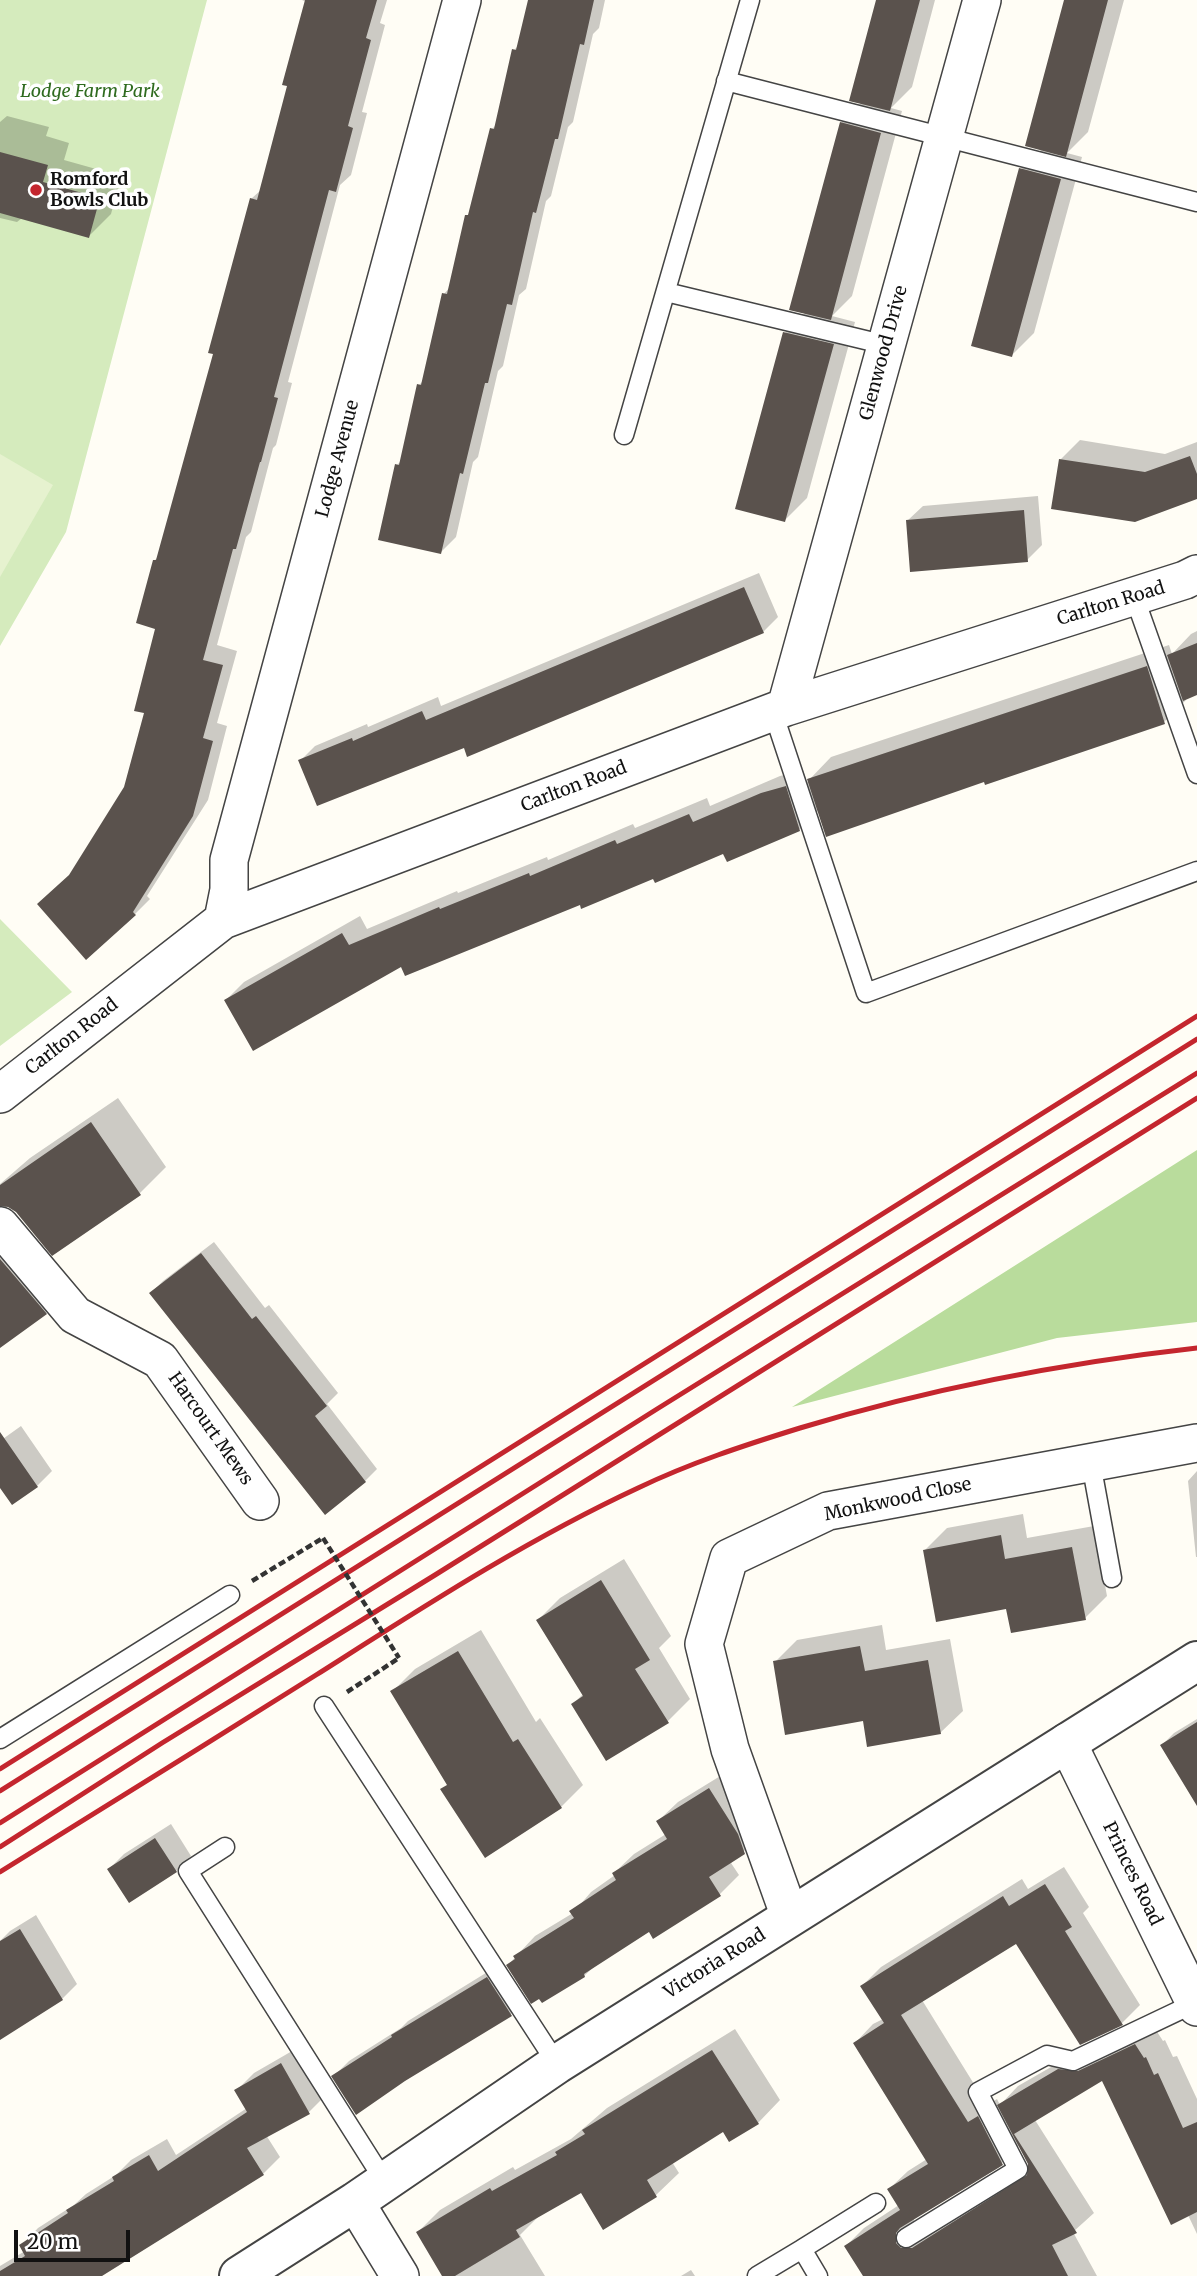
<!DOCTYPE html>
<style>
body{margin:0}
#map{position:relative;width:1197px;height:2276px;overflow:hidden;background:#fffdf5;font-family:Merriweather,serif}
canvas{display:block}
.scale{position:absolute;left:14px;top:2230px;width:116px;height:32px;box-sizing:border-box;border:4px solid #111;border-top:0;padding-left:9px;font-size:21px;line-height:24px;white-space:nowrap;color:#111;-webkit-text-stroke:5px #fff;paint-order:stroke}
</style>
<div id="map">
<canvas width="1197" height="2276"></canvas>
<div class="scale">20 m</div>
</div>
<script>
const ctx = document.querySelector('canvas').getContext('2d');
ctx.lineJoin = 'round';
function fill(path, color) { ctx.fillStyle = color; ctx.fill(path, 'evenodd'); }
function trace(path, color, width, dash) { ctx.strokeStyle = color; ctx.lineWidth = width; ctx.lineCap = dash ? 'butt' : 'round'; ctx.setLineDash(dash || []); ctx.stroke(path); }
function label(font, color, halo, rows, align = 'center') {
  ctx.font = font + ' Merriweather,serif'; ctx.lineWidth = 7; ctx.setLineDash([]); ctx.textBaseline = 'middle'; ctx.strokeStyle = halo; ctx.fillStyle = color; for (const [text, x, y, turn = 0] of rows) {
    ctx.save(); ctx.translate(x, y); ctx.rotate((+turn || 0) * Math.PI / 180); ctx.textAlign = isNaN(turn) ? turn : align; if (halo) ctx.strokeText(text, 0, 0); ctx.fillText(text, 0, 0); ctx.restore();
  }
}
fill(new Path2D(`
 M 0,0 L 207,0 L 66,532 L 0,646 Z
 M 0,919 L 72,992 L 0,1046 Z`), '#d5ebbd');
fill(new Path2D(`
 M 1197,1150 L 1197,1322 L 1057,1338 L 792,1407 Z`), '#b9dc9c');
fill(new Path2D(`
 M 0,454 L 53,485 L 0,577 Z`), '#e6f2cf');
fill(new Path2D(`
 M 302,0 L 387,0 L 380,23 L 385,25 L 362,112 L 367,113 L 351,175 L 340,185 L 288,382 L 292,383 L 276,445 L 273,448 L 251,532 L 246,537 L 217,645 L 237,651 L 217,723 L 227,726 L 208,800 L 147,896 L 150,899 L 135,914 L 73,872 L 126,788 L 146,712 L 158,627 L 154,561 L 159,556 L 215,353 L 251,199 L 262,189 L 289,85 L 306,2 Z
 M 530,0 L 605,0 L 599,28 L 593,34 L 573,122 L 568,127 L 551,196 L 546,201 L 526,289 L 519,295 L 503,366 L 498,371 L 478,457 L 473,462 L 456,537 L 441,552 L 397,465 L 402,460 L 419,385 L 424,380 L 444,294 L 450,287 L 467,216 L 471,212 L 492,129 L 497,124 L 514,50 L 520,44 Z
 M 879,0 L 935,0 L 912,87 L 891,108 L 902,111 L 852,296 L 832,316 L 855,322 L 807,498 L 785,520 L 785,333 L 806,312 L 841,123 L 862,102 Z
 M 1066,0 L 1124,0 L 1088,132 L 1067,153 L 1082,157 L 1034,333 L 1012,355 L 1021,169 L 1042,149 Z
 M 7,116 L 49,127 L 46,136 L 69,143 L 64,160 L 121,176 L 111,214 L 89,236 L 22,218 L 17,222 L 0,218 L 0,122 Z
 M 1080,440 L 1165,454 L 1197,442 L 1197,498 L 1060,460 Z
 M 1038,496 L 1042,545 L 1027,560 L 907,521 L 923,506 Z
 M 759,573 L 778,617 L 763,632 L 465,745 L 300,761 L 315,746 L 367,724 L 368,727 L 438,697 L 441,706 Z
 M 1197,631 L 1197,693 L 1185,698 L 1186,700 L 1164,722 L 985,780 L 819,810 L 799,830 L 724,851 L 402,965 L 226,1000 L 244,982 L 360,916 L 367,929 L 457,891 L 458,893 L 547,857 L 548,860 L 633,824 L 635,828 L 707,798 L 710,806 L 780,776 L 803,770 L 807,782 L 831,757 L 1169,645 L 1172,654 L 1191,634 Z
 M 118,1098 L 166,1167 L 140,1193 L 53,1253 L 17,1211 L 4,1202 L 10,1213 L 72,1287 L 46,1313 L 0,1346 L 0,1184 L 30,1158 Z
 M 214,1242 L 265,1308 L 269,1305 L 338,1393 L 327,1404 L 377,1469 L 365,1481 L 151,1293 L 163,1281 Z
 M 21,1426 L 52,1471 L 37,1486 L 0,1485 L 0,1441 Z
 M 1197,1471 L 1197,1557 L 1196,1557 L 1188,1481 Z
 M 1023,1514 L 1027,1538 L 1094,1526 L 1107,1596 L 1085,1618 L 1008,1607 L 925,1550 L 947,1528 Z
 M 624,1559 L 671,1636 L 659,1648 L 690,1699 L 668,1721 L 573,1704 L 583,1694 L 538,1620 L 560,1598 Z
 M 882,1625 L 886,1650 L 950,1639 L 963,1711 L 940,1733 L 864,1719 L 775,1662 L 797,1640 Z
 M 481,1630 L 536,1722 L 540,1718 L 583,1785 L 561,1807 L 486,1856 L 448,1784 L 393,1691 L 415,1669 Z
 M 1197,1719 L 1197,1803 L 1162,1745 L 1174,1733 Z
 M 730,1770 L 764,1833 L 731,1863 L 739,1875 L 719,1895 L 649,1929 L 596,1965 L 584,1976 L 508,1965 L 535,1936 L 573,1913 L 591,1892 L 615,1875 L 614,1873 L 634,1854 L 666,1834 L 658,1821 L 678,1802 Z
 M 171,1824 L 191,1856 L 176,1871 L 109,1869 L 124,1854 Z
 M 1064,1867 L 1089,1907 L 1083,1913 L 1140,2005 L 1122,2023 L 1080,2043 L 1017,1941 L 922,2000 L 987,2105 L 997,2099 L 1000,2105 L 1018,2086 L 1079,2051 L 1154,2027 L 1163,2041 L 1165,2040 L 1173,2057 L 1177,2056 L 1197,2099 L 1197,2234 L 1188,2215 L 1103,2079 L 1035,2120 L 1094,2213 L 1073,2232 L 1097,2276 L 864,2276 L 846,2246 L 864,2228 L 899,2205 L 889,2189 L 908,2171 L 927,2159 L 855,2043 L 873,2024 L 883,2019 L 862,1986 L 881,1967 L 1022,1879 L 1028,1889 ZM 1020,2145 L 1030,2163 L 1030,2169 L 932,2230 L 914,2224 L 914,2218 L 1002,2163 Z
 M 36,1915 L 77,1984 L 62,1999 L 0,2038 L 0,1941 L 10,1931 Z
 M 502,1963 L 526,1999 L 511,2014 L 334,2076 L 349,2061 L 401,2028 L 408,2021 Z
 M 735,2029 L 780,2100 L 758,2123 L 723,2129 L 672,2162 L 679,2173 L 656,2195 L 603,2227 L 581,2191 L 541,2214 L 520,2235 L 545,2276 L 444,2276 L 418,2232 L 440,2210 L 513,2167 L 515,2170 L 571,2139 L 607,2108 Z
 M 299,2047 L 326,2095 L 309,2112 L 266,2135 L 280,2157 L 263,2174 L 98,2276 L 0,2276 L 0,2266 L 25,2251 L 21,2246 L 38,2228 L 74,2205 L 86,2194 L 116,2175 L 131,2160 L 167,2139 L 176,2155 L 247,2108 L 237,2090 L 254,2073 Z
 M 691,2270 L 695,2276 L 681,2276 Z`), '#0003');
fill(new Path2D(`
 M 305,0 L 377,0 L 366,38 L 371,40 L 348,126 L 353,128 L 336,192 L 329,190 L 274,397 L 278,398 L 261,462 L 260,462 L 236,549 L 233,549 L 203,660 L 223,665 L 203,738 L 213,741 L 193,816 L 133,912 L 136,915 L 86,960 L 37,904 L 69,875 L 124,787 L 144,713 L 134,711 L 155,629 L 136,623 L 153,560 L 156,560 L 213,354 L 208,353 L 250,198 L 257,200 L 287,86 L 282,85 Z
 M 528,0 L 594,0 L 584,45 L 580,44 L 558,139 L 555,139 L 536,213 L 533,212 L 512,305 L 507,304 L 488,383 L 485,383 L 463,474 L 460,473 L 441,554 L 378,540 L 395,464 L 399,465 L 417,384 L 421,385 L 442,293 L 447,294 L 465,215 L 468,215 L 490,128 L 494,129 L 512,49 L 516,50 Z
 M 876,0 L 920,0 L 890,111 L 849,101 Z
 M 1064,0 L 1108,0 L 1066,157 L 1025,146 Z
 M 840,122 L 881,133 L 831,320 L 789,310 Z
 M 0,152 L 48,165 L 43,182 L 100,198 L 89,238 L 0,213 Z
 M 1019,168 L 1061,179 L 1012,357 L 971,346 Z
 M 783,332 L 834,344 L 785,522 L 735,509 Z
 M 1190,456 L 1197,474 L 1197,499 L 1135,522 L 1051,509 L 1059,459 L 1145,472 Z
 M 1024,510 L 1028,562 L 910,572 L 906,520 Z
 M 744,587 L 764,633 L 467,757 L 464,748 L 317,806 L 298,760 L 352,738 L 353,741 L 422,711 L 426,720 Z
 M 1197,643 L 1197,695 L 1183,701 L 1167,655 Z
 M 1147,666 L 1165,724 L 985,785 L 984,782 L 826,837 L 807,779 Z
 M 786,786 L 800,831 L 727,862 L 723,854 L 655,883 L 653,879 L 581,909 L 580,905 L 405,976 L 401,967 L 253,1051 L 224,1000 L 342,933 L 349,945 L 439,907 L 440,909 L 529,873 L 530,876 L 615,840 L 617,844 L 689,814 L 693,822 L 761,793 Z
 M 91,1122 L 141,1195 L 52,1256 L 16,1212 L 8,1207 L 0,1206 L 0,1185 Z
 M 201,1253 L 252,1319 L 256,1316 L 327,1406 L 315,1416 L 366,1482 L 325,1515 L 149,1293 Z
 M 0,1259 L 47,1314 L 0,1348 Z
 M 0,1432 L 38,1487 L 12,1505 L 0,1488 Z
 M 1001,1535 L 1005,1559 L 1072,1547 L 1086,1620 L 1011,1633 L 1006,1609 L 936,1622 L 923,1550 Z
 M 601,1580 L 650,1660 L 635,1669 L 669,1723 L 606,1761 L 571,1704 L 583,1696 L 536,1620 Z
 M 860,1646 L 865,1671 L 928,1660 L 941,1734 L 867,1747 L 863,1721 L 785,1735 L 773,1661 Z
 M 458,1651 L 513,1742 L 518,1739 L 562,1808 L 485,1858 L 440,1789 L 447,1785 L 390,1691 Z
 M 1197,1722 L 1197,1806 L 1160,1745 Z
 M 709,1788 L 738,1834 L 745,1854 L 709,1877 L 721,1896 L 653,1939 L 649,1932 L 584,1974 L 585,1977 L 542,2003 L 539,1999 L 531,2004 L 506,1965 L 515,1959 L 513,1956 L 574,1918 L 569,1911 L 616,1880 L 612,1873 L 667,1839 L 656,1821 Z
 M 155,1838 L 177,1872 L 129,1903 L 107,1869 Z
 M 1045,1884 L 1072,1927 L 1065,1931 L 1123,2025 L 1080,2045 L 1016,1944 L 901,2015 L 968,2122 L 978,2116 L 1003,2165 L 900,2228 L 896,2233 L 896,2243 L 901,2248 L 912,2248 L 1027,2175 L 1028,2164 L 997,2105 L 1058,2069 L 1078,2071 L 1135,2044 L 1144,2058 L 1146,2057 L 1154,2075 L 1158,2073 L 1183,2128 L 1197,2122 L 1197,2212 L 1171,2225 L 1102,2081 L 1014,2134 L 1077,2233 L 1052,2245 L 1068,2276 L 863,2276 L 844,2246 L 900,2210 L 887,2189 L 928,2164 L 853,2043 L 884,2023 L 860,1986 L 1003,1896 L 1009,1906 Z
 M 20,1929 L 63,2000 L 0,2040 L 0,1941 Z
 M 487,1977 L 512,2016 L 405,2081 L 356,2115 L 331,2076 L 392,2037 L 391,2035 Z
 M 712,2050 L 759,2124 L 729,2142 L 723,2132 L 647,2180 L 657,2197 L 603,2230 L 581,2193 L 516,2230 L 520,2237 L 455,2276 L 442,2276 L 416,2232 L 490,2188 L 492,2191 L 557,2155 L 555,2152 L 585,2134 L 582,2130 Z
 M 281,2063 L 310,2114 L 247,2148 L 264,2175 L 102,2276 L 0,2276 L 0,2271 L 25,2256 L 19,2245 L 68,2213 L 66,2210 L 114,2181 L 112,2177 L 149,2155 L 158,2171 L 247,2112 L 234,2090 Z`), '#5a524d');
const service = new Path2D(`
 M 726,81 L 1197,202
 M 666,292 L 886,345
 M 624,435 L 750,0
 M 1134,596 L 1197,774
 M 773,712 L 866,993 L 1197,871
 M 1091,1463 L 1112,1578
 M 324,1706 L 557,2064
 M 0,1739 L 230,1595
 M 225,1847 L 188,1871 L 385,2182
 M 906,2238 L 1018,2169 L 978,2092 L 1047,2055 L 1073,2061 L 1195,2003
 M 802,2249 L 876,2203
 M 757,2276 L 802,2249 L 818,2276`);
const minor = new Path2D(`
 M 786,707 L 982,0
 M 223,920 L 229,890 L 229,860 L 462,0
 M 0,1094 L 223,920 L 786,707 L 1185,580 L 1197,574
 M 0,1226 L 75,1315 L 160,1360 L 260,1501
 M 1067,1742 L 1197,2007
 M 790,1917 L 730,1749 L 704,1644 L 729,1558 L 828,1511 L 1197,1443
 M 355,2202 L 400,2276`);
const tertiary = new Path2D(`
 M 239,2276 L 355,2202 L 557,2064 L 1197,1661`);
trace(service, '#444', 21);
trace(minor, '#444', 40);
trace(tertiary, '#444', 42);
trace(new Path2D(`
 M 252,1581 L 323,1538
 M 347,1692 L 399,1658`), '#333', 4.5, [7, 3.5]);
trace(service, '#fff', 18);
trace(minor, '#fff', 37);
trace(tertiary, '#fff', 38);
trace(new Path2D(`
 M 0,1769 L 1197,1016
 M 0,1791 L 1197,1039
 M 0,1823 L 657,1409 L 1197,1073
 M 0,1847 L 162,1743 L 435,1575 L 1197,1098
 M 0,1872 C 105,1807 211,1741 316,1675 C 420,1609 526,1540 638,1488 C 690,1463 745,1445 800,1428 C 929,1389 1063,1363 1197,1348`), '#c4262e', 5);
trace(new Path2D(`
 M 323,1538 L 399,1658`), '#333', 4.5, [7, 3.5]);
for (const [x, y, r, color] of [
 [36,190,7,"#c4262e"]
]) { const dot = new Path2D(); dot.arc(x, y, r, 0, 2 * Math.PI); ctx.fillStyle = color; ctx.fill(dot); trace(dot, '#fff', 2.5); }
label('italic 18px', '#2f6b1f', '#fff', [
 ["Lodge Farm Park",90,92]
]);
label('bold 18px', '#111', '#fff', [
 ["Romford",50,180],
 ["Bowls Club",50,201]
], 'left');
label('18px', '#111', '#fff', [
 ["Glenwood Drive",884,353,-75],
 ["Lodge Avenue",338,459,-75],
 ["Carlton Road",1111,604,-17],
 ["Carlton Road",574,787,-21],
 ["Carlton Road",72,1037,-38],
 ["Harcourt Mews",210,1429,55],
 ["Monkwood Close",898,1500,-12],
 ["Princes Road",1132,1874,64],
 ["Victoria Road",715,1964,-32]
]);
</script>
